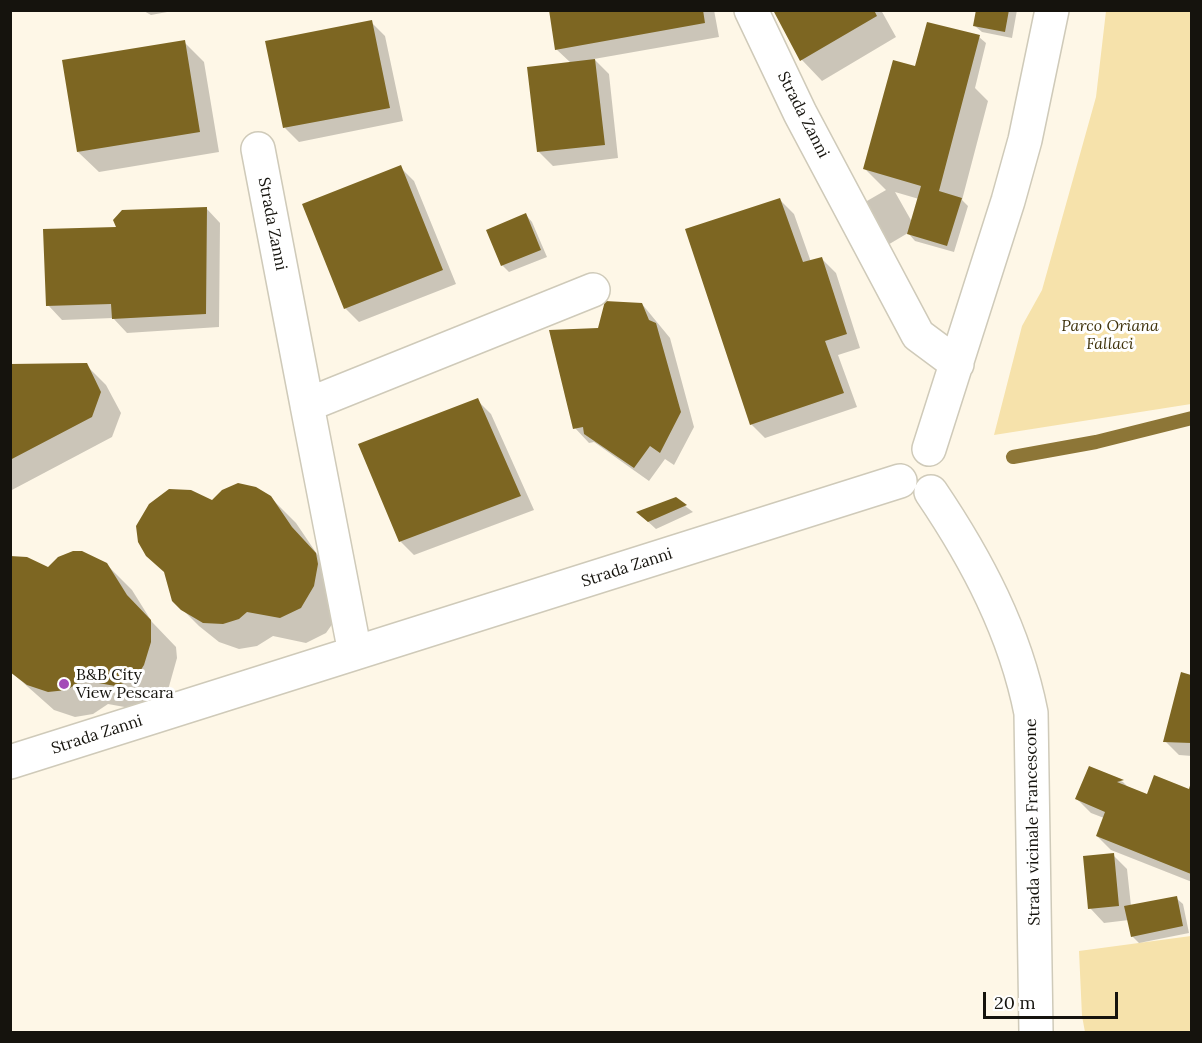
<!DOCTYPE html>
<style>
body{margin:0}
#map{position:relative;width:1202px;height:1043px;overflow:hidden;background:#fef7e7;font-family:Lora,serif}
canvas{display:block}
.frame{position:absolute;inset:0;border:12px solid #15130d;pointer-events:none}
.scale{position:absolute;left:983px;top:992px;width:135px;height:27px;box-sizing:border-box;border:3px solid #15130d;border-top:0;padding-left:8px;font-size:18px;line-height:21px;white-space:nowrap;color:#15130d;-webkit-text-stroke:4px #fff;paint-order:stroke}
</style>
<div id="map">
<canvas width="1202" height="1043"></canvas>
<div class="frame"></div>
<div class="scale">20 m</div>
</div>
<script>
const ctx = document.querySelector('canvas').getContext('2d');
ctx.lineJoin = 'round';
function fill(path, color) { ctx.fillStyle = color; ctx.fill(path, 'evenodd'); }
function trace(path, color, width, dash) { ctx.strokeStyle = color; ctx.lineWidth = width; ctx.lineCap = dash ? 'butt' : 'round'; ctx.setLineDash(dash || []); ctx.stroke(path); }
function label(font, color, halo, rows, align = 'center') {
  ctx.font = font + ' Lora,serif'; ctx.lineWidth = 6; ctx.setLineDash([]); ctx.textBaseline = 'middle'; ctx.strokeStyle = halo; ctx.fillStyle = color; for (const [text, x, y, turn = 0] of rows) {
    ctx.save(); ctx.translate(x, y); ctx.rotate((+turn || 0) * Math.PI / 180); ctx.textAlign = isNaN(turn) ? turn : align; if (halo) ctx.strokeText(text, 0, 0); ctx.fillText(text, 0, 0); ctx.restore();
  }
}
fill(new Path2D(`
 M 1106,11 L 1191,11 L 1191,404 L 994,435 L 1022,326 L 1042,290 L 1096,97 Z
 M 1191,936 L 1191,1032 L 1085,1032 L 1082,1016 L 1079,951 Z`), '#f6e2ab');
fill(new Path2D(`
 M 142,10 L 178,10 L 151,15 Z
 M 550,10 L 714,10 L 719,37 L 594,59 L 609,74 L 618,158 L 553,166 L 538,151 L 571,63 L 556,49 Z
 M 775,10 L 881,10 L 896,37 L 822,81 L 802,60 Z
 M 977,10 L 1017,10 L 1012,38 L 982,32 L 975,26 Z
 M 371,22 L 385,36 L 403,121 L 299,142 L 285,128 Z
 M 979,37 L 986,43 L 975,88 L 988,101 L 962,200 L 968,206 L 954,252 L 915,241 L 908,233 L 886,246 L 860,205 L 886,190 L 865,169 L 916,68 ZM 895,192 L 919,199 L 912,222 Z
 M 184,42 L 204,62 L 219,152 L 99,172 L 78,152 Z
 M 400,167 L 414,181 L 456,284 L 359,322 L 345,308 Z
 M 780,200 L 794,214 L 811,262 L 822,259 L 836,273 L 860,348 L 838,355 L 857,407 L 765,438 L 751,424 Z
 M 206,208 L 220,223 L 219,327 L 127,333 L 113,318 L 62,320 L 48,305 L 118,229 Z
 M 526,215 L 532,222 L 547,257 L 509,272 L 502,265 Z
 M 642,304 L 670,338 L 694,427 L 674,465 L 665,459 L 649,481 L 594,442 L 589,443 L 575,428 L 599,329 Z
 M 86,365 L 106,385 L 121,413 L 112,437 L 10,491 L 10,366 Z
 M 477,400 L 491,414 L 534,510 L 414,555 L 400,541 Z
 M 181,490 L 191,491 L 212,502 L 270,497 L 296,523 L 317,554 L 340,579 L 333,623 L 326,633 L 306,643 L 273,636 L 257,646 L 239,649 L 219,642 L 199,626 L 173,600 L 150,505 L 170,491 Z
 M 676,499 L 693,512 L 656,529 L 645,519 Z
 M 106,564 L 132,590 L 152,622 L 176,647 L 177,658 L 168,690 L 161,701 L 141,710 L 108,704 L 93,714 L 75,717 L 54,710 L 10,671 L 48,569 Z
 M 1182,674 L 1192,676 L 1192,756 L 1179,755 L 1165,741 Z
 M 1090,768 L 1123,782 L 1130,789 L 1148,796 L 1189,791 L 1192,786 L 1192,882 L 1111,850 L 1097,836 L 1104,818 L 1091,813 L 1077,799 Z
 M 1113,855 L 1127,869 L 1131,906 L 1176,898 L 1183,904 L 1189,933 L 1139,943 L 1132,936 L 1129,920 L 1104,923 L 1090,908 Z`), '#0003');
trace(new Path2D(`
 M 1013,457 L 1096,442 L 1192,418`), '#8d7637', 14);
fill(new Path2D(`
 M 549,10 L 703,10 L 705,23 L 555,50 Z
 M 773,10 L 874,10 L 877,16 L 800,61 Z
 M 976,10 L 1009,10 L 1005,32 L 973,26 Z
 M 372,20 L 390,108 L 283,128 L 265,41 Z
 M 927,22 L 980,35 L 939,191 L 962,198 L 947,246 L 907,234 L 921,186 L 863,169 L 893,60 L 915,66 Z
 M 185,40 L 200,132 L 77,152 L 62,60 Z
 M 595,59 L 605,145 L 537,152 L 527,67 Z
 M 401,165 L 443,270 L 344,309 L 302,204 Z
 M 780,198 L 803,262 L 822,257 L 847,334 L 825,341 L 844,393 L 750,425 L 685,229 Z
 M 207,207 L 206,314 L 112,319 L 111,304 L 46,306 L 43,229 L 116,227 L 113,220 L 122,210 Z
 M 526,213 L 541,250 L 501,266 L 486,230 Z
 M 605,301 L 642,303 L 649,320 L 656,323 L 681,412 L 660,453 L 650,446 L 634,468 L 584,434 L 583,427 L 573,429 L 549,330 L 598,328 Z
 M 87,363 L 101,392 L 92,417 L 10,460 L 10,364 Z
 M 478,398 L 521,496 L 399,542 L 358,444 Z
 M 238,483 L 256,487 L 271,496 L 292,527 L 316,553 L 318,564 L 314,586 L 301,608 L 280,618 L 247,612 L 239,619 L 223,624 L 203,623 L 181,610 L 172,601 L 164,572 L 146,556 L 138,542 L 136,526 L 149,504 L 169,489 L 191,490 L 212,500 L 222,490 Z
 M 676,497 L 687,505 L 648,522 L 636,512 Z
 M 73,551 L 82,551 L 107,563 L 127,595 L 151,620 L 151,642 L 144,665 L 137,676 L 127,682 L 115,686 L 82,680 L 67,690 L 48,692 L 27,685 L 10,672 L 10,556 L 27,557 L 48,567 L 58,557 Z
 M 1181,672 L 1191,675 L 1191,743 L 1163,742 Z
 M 1089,766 L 1124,780 L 1117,782 L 1147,794 L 1154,775 L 1189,789 L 1191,782 L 1191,874 L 1096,836 L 1105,812 L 1075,799 Z
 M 1114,853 L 1119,906 L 1088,909 L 1083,856 Z
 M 1177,896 L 1183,926 L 1131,937 L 1124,906 Z`), '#7d6622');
const street = new Path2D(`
 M 751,10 L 800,113 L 918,335 L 957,364
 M 258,149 L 307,405 L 593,290
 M 307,405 L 355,653
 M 929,449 L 1008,201 L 1025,140 L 1052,10
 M 931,492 C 977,560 1015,632 1031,713 L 1036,1032
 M 10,762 L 900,481`);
trace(street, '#cfcab9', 36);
trace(street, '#fff', 33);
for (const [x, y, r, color] of [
 [64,684,6,"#a34bb8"]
]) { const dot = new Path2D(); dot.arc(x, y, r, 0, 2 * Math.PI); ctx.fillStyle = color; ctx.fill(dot); trace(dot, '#fff', 2); }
label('16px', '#15130d', '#fff', [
 ["Strada Zanni",803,115,63],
 ["Strada Zanni",272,224,79],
 ["Strada Zanni",627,568,-18],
 ["Strada Zanni",97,735,-18],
 ["Strada vicinale Francescone",1033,822,-91]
]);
label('italic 16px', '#40330c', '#fff', [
 ["Parco Oriana",1110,326],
 ["Fallaci",1110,344]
]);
label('16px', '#15130d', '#fff', [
 ["B&B City",76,675],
 ["View Pescara",76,693]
], 'left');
</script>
